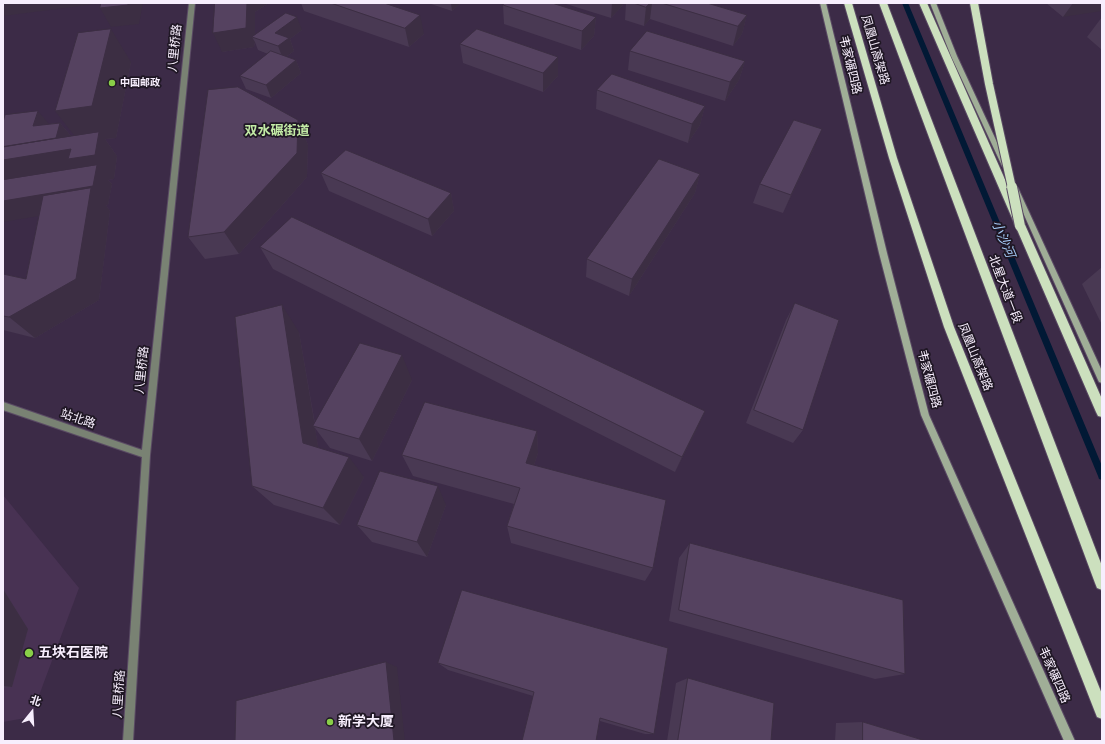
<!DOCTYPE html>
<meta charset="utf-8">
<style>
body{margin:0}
#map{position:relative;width:1105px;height:744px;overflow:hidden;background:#3c2b47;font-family:Mulish,"Noto Sans SC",sans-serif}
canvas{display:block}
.frame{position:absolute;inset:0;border:4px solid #f7eefd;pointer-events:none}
.north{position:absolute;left:12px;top:692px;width:40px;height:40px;-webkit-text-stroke:3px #1f1724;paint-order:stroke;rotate:18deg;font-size:11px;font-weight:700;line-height:16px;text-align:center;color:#f7eefd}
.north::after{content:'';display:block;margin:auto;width:14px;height:18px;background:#f7eefd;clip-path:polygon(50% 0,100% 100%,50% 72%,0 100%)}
</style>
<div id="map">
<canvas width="1105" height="744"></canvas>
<div class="frame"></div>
<div class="north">北</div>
</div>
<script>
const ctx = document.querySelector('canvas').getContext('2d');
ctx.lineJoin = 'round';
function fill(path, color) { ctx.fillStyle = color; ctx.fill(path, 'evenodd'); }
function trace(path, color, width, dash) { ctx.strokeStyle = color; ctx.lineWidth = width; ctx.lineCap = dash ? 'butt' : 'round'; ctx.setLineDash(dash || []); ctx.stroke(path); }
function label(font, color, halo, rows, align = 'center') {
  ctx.font = font + ' Mulish,"Noto Sans SC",sans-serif'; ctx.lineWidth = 3.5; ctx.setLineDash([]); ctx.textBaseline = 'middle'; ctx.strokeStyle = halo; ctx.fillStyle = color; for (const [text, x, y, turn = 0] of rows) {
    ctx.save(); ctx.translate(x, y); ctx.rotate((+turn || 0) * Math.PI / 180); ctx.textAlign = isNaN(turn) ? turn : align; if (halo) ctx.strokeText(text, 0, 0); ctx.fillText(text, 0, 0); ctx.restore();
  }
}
fill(new Path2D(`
 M 3,495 L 79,588 L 31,717 L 3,722 Z`), '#483253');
fill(new Path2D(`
 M 902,3 L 908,3 L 1102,466 L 1102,480 L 1099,479 L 1098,476 Z`), '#011935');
const tertiary = new Path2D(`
 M 189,3 L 195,3 L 150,455 L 133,741 L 123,741 L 142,457 L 3,410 L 3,402 L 142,450 Z`);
const secondary = new Path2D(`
 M 820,3 L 826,3 L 887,253 L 929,415 L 1075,741 L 1064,741 L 921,415 L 879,253 Z
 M 930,3 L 936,3 L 957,56 L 1008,166 L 1007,168 L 1005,168 L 1002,166 L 951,56 Z
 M 1013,186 L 1015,186 L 1018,188 L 1102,371 L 1102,383 L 1099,382 L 1098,380 L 1012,188 Z`);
const trunk = new Path2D(`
 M 844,3 L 852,3 L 897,158 L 954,327 L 1102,694 L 1102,719 L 1097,717 L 1095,712 L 944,327 L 889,158 Z
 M 879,3 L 887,3 L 1102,566 L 1102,590 L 1097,588 L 1095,583 Z
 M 919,3 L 927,3 L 1102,399 L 1102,417 L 1098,416 L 1096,412 Z`);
trace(tertiary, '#5a4a64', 2);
trace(secondary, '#5a4a64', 2);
trace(trunk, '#5a4a64', 2);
fill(tertiary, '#798273');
fill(secondary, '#a0ae97');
fill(trunk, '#cce0be');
const trunkBridgeFar1 = new Path2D(`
 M 974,3 L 989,84 L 1012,188`);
const trunkBridge = new Path2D(`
 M 1012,187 L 1020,226`);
trace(trunkBridgeFar1, '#5a4a64', 10, []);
trace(trunkBridge, '#5a4a64', 12, []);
trace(trunkBridgeFar1, '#cce0be', 8);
trace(trunkBridge, '#cce0be', 10);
fill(new Path2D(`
 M 215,3 L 269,3 L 255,12 L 255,35 L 302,30 L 290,39 L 294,51 L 286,57 L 296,60 L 301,73 L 271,98 L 246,89 L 240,76 L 268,54 L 258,50 L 255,42 L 254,47 L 222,52 Z
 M 301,3 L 384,3 L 424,34 L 409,47 L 304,11 Z
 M 428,3 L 461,3 L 452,11 Z
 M 563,3 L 623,3 L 623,5 L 611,18 Z
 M 626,3 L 707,3 L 747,15 L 742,34 L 733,46 L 650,19 L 644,26 L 625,20 Z
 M 1046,3 L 1102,3 L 1063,17 Z
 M 503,5 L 596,17 L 594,36 L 581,50 L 504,24 Z
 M 1102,17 L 1102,50 L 1087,37 Z
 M 460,44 L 558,76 L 543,92 L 463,63 Z
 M 630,51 L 745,61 L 739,80 L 725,101 L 628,70 Z
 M 131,62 L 116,138 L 105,139 L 117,156 L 114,179 L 108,180 L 112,184 L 108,205 L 106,205 L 110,211 L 99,300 L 35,338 L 3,330 L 3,274 L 26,279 L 39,216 L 49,124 L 60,123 L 71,136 L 74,136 Z
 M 597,90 L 705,106 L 700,125 L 688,143 L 596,109 Z
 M 298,120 L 308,145 L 307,177 L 239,254 L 205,259 L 188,237 Z
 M 814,148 L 783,213 L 753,203 L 760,184 Z
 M 321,173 L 451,193 L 454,211 L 432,236 L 329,191 Z
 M 700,174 L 695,193 L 629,296 L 586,277 L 587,259 Z
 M 260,247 L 697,429 L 675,472 L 273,269 Z
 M 1102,267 L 1102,325 L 1082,284 Z
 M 795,303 L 803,430 L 793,443 L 746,423 L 786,320 Z
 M 299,332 L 315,424 L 412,380 L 372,461 L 330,448 L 315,428 L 318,447 L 364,477 L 340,525 L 274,505 L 252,486 Z
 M 537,431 L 538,453 L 534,465 L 653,568 L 645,581 L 511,543 L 507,526 L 514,504 L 413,476 L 402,455 Z
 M 446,505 L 427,557 L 372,542 L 357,525 Z
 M 690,543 L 905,674 L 875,679 L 669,621 L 679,558 Z
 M 3,589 L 28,629 L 12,687 L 3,688 Z
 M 462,590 L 654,734 L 645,734 L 600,721 L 533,696 L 448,670 L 438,663 Z
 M 688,678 L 771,741 L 667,741 L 676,683 Z
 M 863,722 L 926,741 L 835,741 L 836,723 Z`), '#493953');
fill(new Path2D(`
 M 3,3 L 104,3 L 3,16 Z
 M 128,3 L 143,3 L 139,24 L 111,27 L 100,8 Z
 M 247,3 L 269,3 L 255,12 L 255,38 L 252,37 L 255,42 L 254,47 L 222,52 L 213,33 Z
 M 451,3 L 461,3 L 452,11 Z
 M 612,3 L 623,3 L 623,5 L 611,18 Z
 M 650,3 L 652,3 L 650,19 L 644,26 L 646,7 Z
 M 1073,3 L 1102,3 L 1102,11 L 1063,17 Z
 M 420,15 L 424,34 L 409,47 L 405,28 Z
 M 747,15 L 742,34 L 733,46 L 738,26 Z
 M 297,17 L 302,30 L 290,39 L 294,51 L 283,59 L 278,46 L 275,33 Z
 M 596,17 L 594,36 L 581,50 L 582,31 Z
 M 111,29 L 131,62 L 116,138 L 105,139 L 117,156 L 114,179 L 108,180 L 112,184 L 108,205 L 106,205 L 110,211 L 99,300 L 35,338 L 9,317 L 88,208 L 3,222 L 3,149 L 60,123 L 71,136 L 67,149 L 80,143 L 55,111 Z
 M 558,57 L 558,76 L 543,92 L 543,73 Z
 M 296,60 L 301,73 L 271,98 L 266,85 Z
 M 745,61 L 739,80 L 725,101 L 730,82 Z
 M 705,106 L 700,125 L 688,143 L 692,124 Z
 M 38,111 L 49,124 L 33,126 Z
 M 298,120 L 308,145 L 307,177 L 239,254 L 224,232 Z
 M 822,129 L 814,148 L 783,213 L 791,195 Z
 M 700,174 L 695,193 L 629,296 L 632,279 Z
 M 451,193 L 454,211 L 432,236 L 428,219 Z
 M 282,305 L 299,332 L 315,426 L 313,426 L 315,428 L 321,464 L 303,443 Z
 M 402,355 L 412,380 L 372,461 L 359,439 Z
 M 705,411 L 697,429 L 675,472 L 682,457 Z
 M 537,431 L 538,453 L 528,483 L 526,463 Z
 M 349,457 L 364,477 L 340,525 L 323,508 Z
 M 438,486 L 446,505 L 427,557 L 417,542 Z
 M 3,589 L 28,629 L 12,687 L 3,686 Z
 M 386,662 L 397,667 L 405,741 L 394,741 Z`), '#3c2e43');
const building = new Path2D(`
 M 101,3 L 128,3 L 128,5 L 100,8 Z
 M 215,3 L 247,3 L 246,28 L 213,33 Z
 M 331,3 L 384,3 L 420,15 L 405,28 Z
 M 505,3 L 552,3 L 596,17 L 582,31 L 503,5 Z
 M 634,3 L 650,3 L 646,7 Z
 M 662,3 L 707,3 L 747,15 L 738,26 Z
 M 286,13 L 297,17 L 275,33 L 289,38 L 278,46 L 252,37 Z
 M 111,29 L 92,106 L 55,111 L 78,33 Z
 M 477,29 L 558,57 L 543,73 L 460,44 Z
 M 647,31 L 745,61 L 730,82 L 630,51 Z
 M 271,51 L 296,60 L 266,85 L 240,76 Z
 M 612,74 L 705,106 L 692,124 L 597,90 Z
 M 238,87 L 298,120 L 297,153 L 224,232 L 188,237 L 208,90 Z
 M 38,111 L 33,126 L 60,123 L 56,138 L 3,147 L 3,122 L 5,115 Z
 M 794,120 L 822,129 L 791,195 L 760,184 Z
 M 99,132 L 95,155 L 68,159 L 71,149 L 3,160 L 3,147 Z
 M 346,150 L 451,193 L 428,219 L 321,173 Z
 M 659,159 L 700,174 L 632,279 L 587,259 Z
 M 97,165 L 93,186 L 3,201 L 3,180 Z
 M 91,188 L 76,279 L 9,317 L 3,316 L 3,274 L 26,279 L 43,196 Z
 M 292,217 L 705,411 L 682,457 L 260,247 Z
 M 795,303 L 839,320 L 803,430 L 754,410 Z
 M 282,305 L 303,443 L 349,457 L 323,508 L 252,486 L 235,317 Z
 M 360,343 L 402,355 L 359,439 L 313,426 Z
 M 425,402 L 537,431 L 526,463 L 666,500 L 653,568 L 507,526 L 520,488 L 402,455 Z
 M 380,471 L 438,486 L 417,542 L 357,525 Z
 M 690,543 L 903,600 L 905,674 L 679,610 Z
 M 462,590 L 668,648 L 654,734 L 600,718 L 596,741 L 522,741 L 534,692 L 438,663 Z
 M 386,662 L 394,741 L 235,741 L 236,701 Z
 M 688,678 L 774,703 L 771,741 L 678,741 Z
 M 863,722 L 926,741 L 863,741 Z`);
fill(building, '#554260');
trace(building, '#3c2e43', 1);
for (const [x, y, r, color] of [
 [112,83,4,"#89cf48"],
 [29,653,5,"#89cf48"],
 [330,722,4,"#89cf48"]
]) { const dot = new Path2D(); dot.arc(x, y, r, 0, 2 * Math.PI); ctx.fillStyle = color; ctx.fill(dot); trace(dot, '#1f1724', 1.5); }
label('bold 10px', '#f7eefd', '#1f1724', [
 ["中国邮政",120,83]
], 'left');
label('12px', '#f7eefd', '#1f1724', [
 ["八里桥路",175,48,-84],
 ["凤凰山高架路",875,50,74],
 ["韦家碾四路",850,65,76],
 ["北星大道一段",1005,289,69],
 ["凤凰山高架路",975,357,68],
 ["八里桥路",142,370,-84],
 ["韦家碾四路",929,379,75],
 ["站北路",78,419,19],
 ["韦家碾四路",1054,675,66],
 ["八里桥路",119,694,-86]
]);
label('bold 13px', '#c3eba6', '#1f1724', [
 ["双水碾街道",277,131]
]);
label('italic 13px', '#a4caf6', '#1f1724', [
 ["小沙河",1003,239,67]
]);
label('bold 14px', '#f7eefd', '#1f1724', [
 ["五块石医院",38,653],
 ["新学大厦",338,722]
], 'left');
</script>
